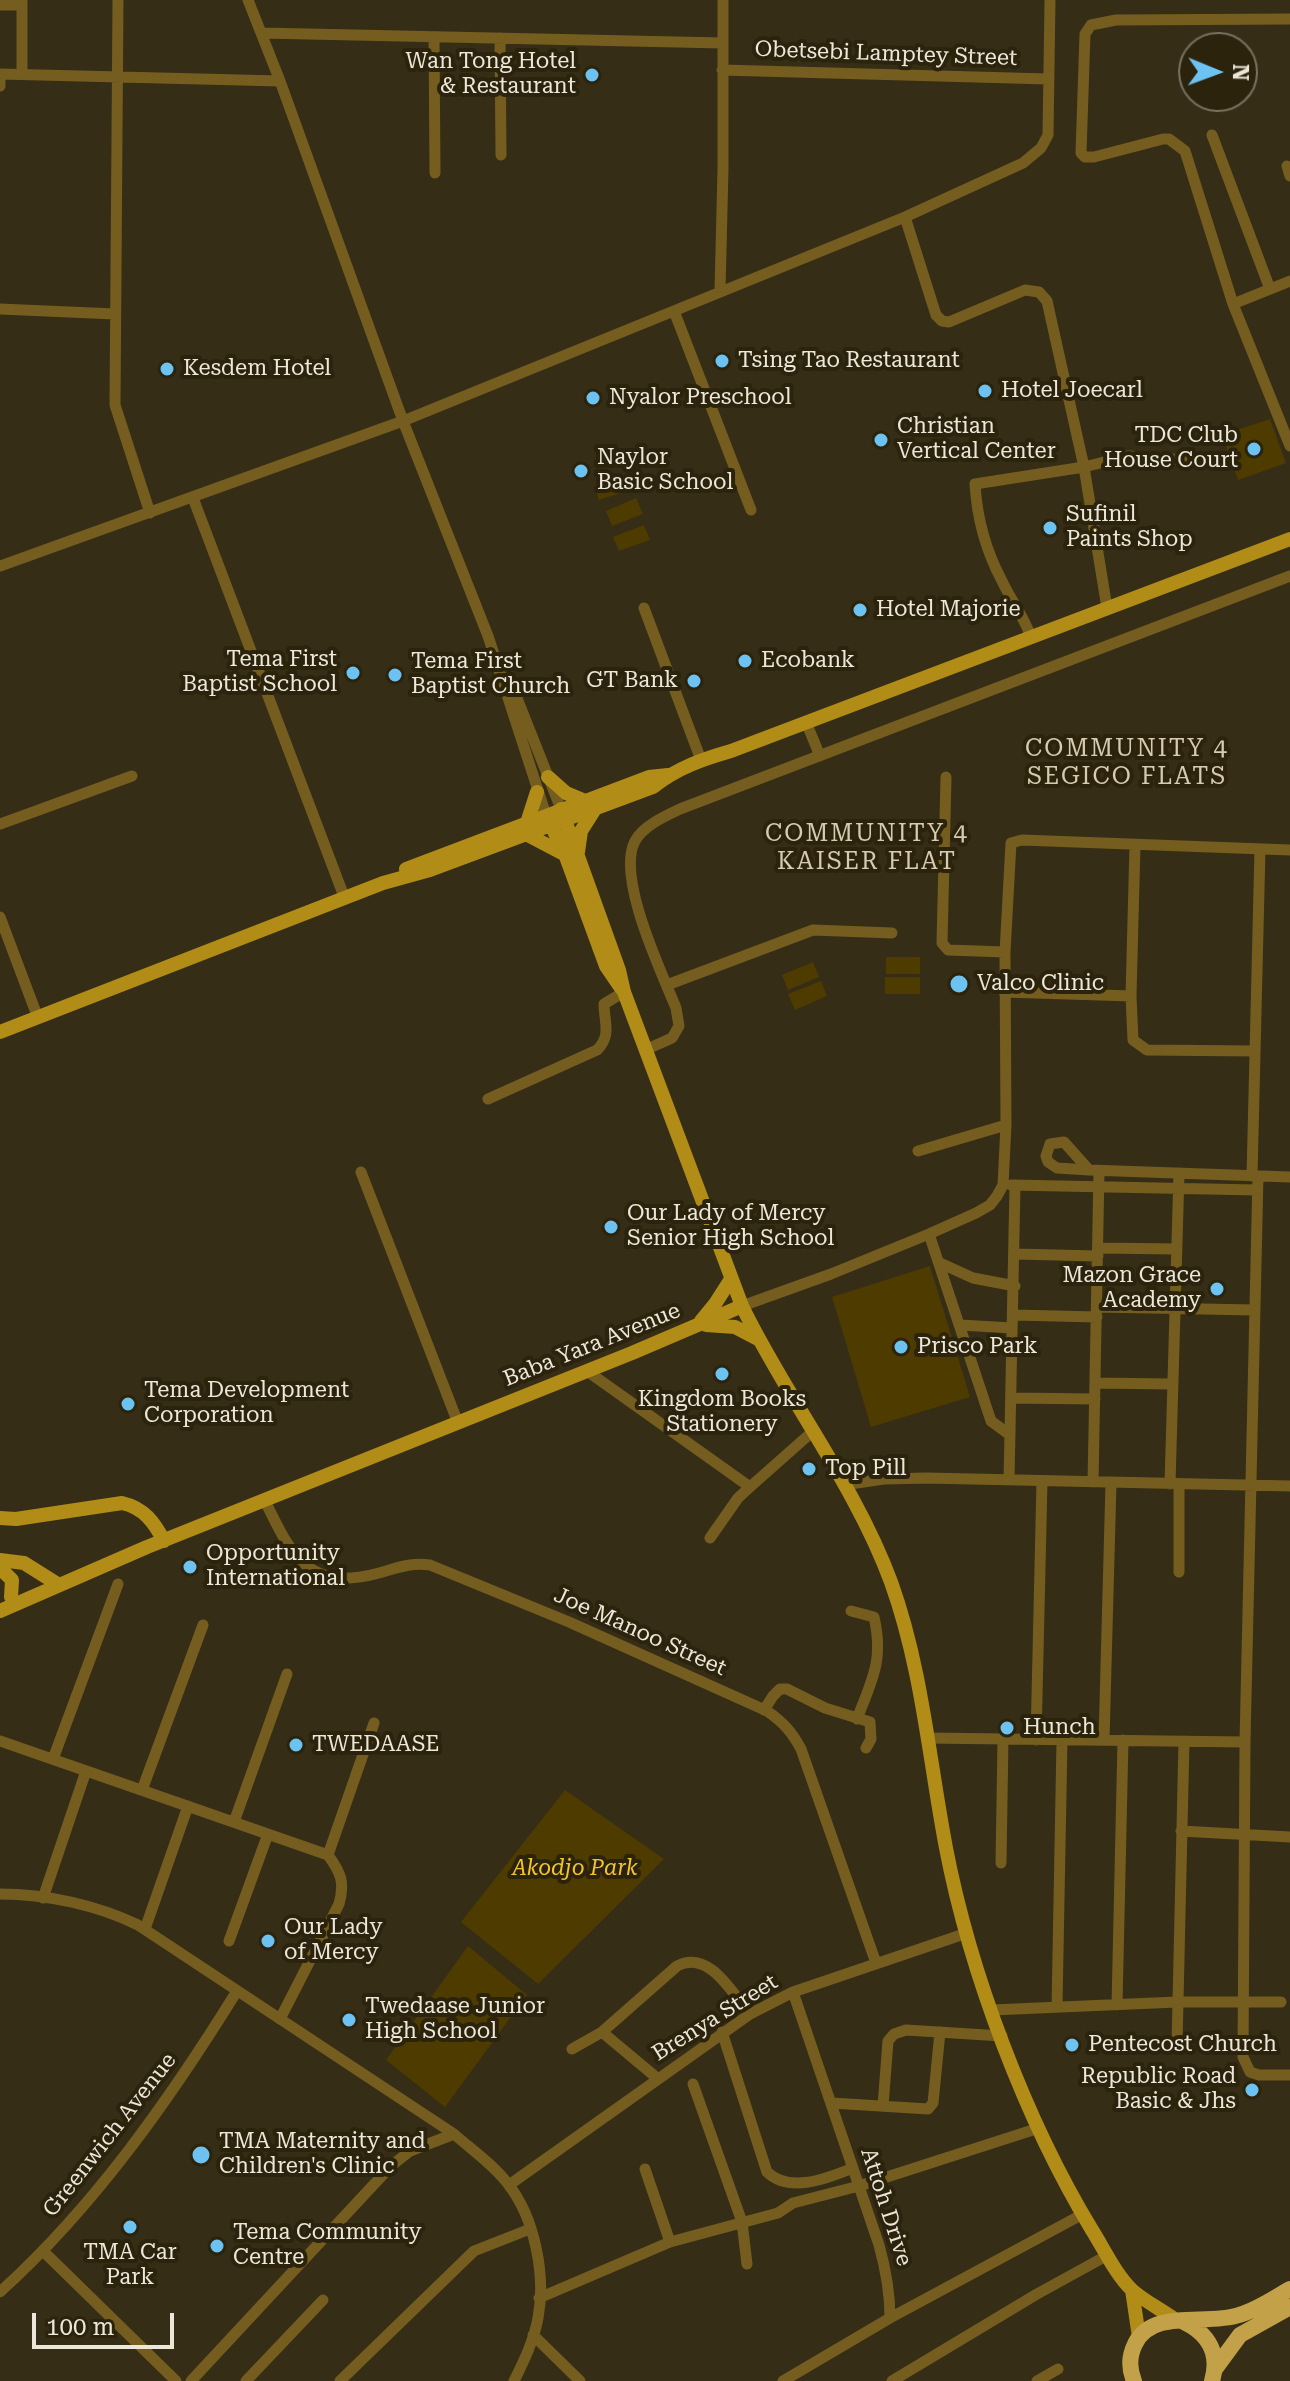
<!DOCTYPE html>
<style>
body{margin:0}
#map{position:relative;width:1290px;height:2381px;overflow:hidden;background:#362d17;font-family:"Roboto Serif",serif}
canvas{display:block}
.north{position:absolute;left:1178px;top:32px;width:80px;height:80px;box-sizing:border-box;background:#2c230d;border:2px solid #79715f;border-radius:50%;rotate:91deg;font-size:22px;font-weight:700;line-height:32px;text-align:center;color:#ece7d9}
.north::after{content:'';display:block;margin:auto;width:28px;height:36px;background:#6cc3f2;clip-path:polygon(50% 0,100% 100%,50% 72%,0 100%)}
.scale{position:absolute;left:32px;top:2313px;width:142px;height:36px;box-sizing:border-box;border:4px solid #ece7d9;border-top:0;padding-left:10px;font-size:24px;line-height:28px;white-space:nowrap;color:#ece7d9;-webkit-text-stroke:6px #2c230d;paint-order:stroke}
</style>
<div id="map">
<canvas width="1290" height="2381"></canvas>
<div class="north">N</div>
<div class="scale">100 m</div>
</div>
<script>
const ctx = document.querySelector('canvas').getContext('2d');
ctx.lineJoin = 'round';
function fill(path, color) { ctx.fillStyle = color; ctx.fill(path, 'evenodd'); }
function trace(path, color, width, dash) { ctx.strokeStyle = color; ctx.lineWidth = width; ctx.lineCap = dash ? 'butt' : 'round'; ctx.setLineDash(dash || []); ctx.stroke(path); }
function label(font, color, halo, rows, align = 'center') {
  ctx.font = font + ' "Roboto Serif",serif'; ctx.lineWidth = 8; ctx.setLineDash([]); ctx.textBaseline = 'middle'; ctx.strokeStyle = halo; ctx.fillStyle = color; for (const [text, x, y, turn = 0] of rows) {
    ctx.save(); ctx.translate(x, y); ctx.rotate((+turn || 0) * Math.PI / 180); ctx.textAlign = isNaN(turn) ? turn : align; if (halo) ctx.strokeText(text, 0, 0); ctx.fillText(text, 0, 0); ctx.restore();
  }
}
fill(new Path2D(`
 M 1270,419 L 1286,463 L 1238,480 L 1222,435 Z
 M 626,473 L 632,489 L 599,500 L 594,485 Z
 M 636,498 L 643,514 L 612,526 L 606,511 Z
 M 644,525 L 650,540 L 619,551 L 613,537 Z
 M 886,957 L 920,957 L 920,974 L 886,974 Z
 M 813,962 L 819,977 L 788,990 L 782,975 Z
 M 885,977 L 920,977 L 920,994 L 885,994 Z
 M 821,981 L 827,996 L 795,1010 L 788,994 Z
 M 930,1266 L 970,1397 L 871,1427 L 832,1297 Z
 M 565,1790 L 664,1859 L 538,1984 L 461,1922 Z
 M 468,1946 L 527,1995 L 445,2107 L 386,2060 Z`), '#4e3b00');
trace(new Path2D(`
 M 22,0 L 22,74
 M 118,0 L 115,405 L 150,513
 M 248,0 L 280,81 L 403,421 L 488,636 L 546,815
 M 0,5 L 22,5
 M 1290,19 L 1116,20 L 1091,25 L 1085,34 L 1081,153 L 1085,157 L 1094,157 L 1163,139 L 1169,139 L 1185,151 L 1233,304 L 1290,446
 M 262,33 L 723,43
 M 434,37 L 435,173
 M 500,38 L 501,155
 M 722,70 L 1048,79
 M 0,74 L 280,81
 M 0,86 L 0,74
 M 1212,135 L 1270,289
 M 1287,166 L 1290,176
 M 905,217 L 936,315 L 942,321 L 949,322 L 1025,290 L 1039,292 L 1047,301 L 1084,467 L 1107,608
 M 720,291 L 723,169 L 723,0
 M 1233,304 L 1290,281
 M 0,309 L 115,314
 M 674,311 L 751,510
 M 193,498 L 345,899
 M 0,566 L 403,421 L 905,217 L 1023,163 L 1041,148 L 1048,135 L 1050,0
 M 644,608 L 701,760
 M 1031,637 C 1023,615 1012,602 1002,581 C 986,551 977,519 975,484 L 1084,467 L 1128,456 L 1186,460
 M 505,668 L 561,809
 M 806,722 L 820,756
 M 946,777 L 942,943 L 948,950 L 1005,952
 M 0,824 L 132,776
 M 1135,845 L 1131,996 L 1133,1040 L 1147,1050 L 1254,1051
 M 0,917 L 38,1018
 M 667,985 L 813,930 L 892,933
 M 1004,992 L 1131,996
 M 645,1050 L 672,1038 L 679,1026 L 676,1008 C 661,971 616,877 635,841 C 643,826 665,816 680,809 L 1290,576
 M 488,1099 L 597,1050 C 612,1035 604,1022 604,1004 L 624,992
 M 918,1151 L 1006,1125
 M 1089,1170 L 1064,1142 L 1050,1144 L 1046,1156 L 1048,1162 L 1057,1168 L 1089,1170 L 1290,1177
 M 361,1172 L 458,1423
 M 1252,1176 L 1260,849
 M 1258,1176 L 1245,1742 L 1243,2057 L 1250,2072 L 1259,2075 L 1290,2075
 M 1011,1185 L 1257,1190
 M 929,1234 L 991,1421 L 1010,1435
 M 1098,1248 L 1176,1249
 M 1015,1254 L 1098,1256
 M 940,1263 L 973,1278 L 1015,1286
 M 742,1306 L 831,1274 L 929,1234 L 976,1213 L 990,1205 L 997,1196 L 1003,1185 L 1006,1125 L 1005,952 L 1011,843 L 1022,840 L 1290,850
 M 1097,1307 L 1255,1310
 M 1014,1315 L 1097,1317
 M 960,1325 L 1012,1328
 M 587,1371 L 750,1487 L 738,1498 L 710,1538
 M 1096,1383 L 1171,1384
 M 1011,1398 L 1095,1399
 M 1009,1480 L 1015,1185
 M 1093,1482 L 1099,1171
 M 1170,1484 L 1179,1173
 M 843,1485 L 884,1479 L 927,1478 L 1290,1486
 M 750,1487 L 812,1432
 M 265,1501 C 291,1554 307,1591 375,1574 C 395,1569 409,1562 430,1565 L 569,1622 L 767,1711 C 783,1722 792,1732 801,1749 L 876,1963
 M 1179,1572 L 1179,1484
 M 851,1611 L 874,1617 C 884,1660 872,1680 857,1719
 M 764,1710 L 773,1696 L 780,1689 L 787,1689 L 825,1708 L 870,1722 L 871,1739 L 866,1748
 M 927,1738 L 1245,1742
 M 1036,1740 L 1042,1481
 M 1104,1740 L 1111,1483
 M 0,1741 L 328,1855 C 341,1873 345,1882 339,1904 L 280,2019
 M 53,1759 L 118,1584
 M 142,1790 L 203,1625
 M 234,1822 L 287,1674
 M 1181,1831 L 1290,1837
 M 328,1855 L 374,1723
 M 1001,1863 L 1003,1739
 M 0,1894 C 46,1894 97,1905 138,1925 L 454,2134 C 472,2150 494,2165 508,2184 C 535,2218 546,2276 538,2318 C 534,2340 524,2361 514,2381
 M 43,1898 L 86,1771
 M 145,1929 L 188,1806
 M 229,1941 L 268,1834
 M 1117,2005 L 1123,1740
 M 1057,2007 L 1062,1740
 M 992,2010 L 1177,2002 L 1281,2002
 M 602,2032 L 657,2078
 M 722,2032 L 767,2172 C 790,2194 828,2178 853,2168
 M 1177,2045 L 1184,1741
 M 572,2049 L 602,2032 L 677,1966 C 709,1949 732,1993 750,2014
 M 693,2084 L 742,2222 L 747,2264
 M 832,2103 L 928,2109 L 933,2103 L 940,2032
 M 883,2106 L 888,2041 L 894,2034 L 906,2030 L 1002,2036
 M 645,2169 L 670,2242
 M 509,2185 L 750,2014 L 793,1992 L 967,1933
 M 44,2252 L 176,2381
 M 0,2292 C 95,2206 170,2099 237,1991
 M 539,2298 L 670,2242 L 778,2213 L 793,2203 L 859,2186 L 1039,2128
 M 890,2318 L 1083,2214
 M 533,2335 L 580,2381
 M 191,2381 L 391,2166 L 410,2151 L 454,2134
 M 246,2381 L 323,2300
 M 340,2381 L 474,2251 L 530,2229
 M 783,2381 L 890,2318 C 890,2292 886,2270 879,2245 L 793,1992
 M 892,2381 L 1037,2294 L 1108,2255
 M 1037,2381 L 1058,2369`), '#745d1e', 11);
trace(new Path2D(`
 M 548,777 L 566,793 L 585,801
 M 561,809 L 619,970 L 624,992 L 742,1306 C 787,1399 855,1484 891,1582 C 922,1668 929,1759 946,1848 C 970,1973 1026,2121 1092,2230 C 1104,2249 1116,2275 1132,2290 C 1144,2301 1164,2311 1177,2321
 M 547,817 L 565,854 L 606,966 L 621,988
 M 527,823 L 537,792
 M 526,834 L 564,854
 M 578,852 L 581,831 L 595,809
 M 406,869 L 649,777 L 668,775
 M 0,1032 L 383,883 L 430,870 L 653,787 C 677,768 703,759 731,751 L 1290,539
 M 701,1321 L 715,1304 L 731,1279
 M 706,1325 L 735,1327 L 758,1339
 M 0,1518 L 16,1519 L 122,1503 C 144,1508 154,1522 164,1541
 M 0,1560 L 24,1563 L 59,1585
 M 0,1568 L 12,1580 L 11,1597
 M 0,1611 L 147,1547 L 632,1353 L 742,1306
 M 1132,2290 L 1139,2337`), '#b18c16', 14);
trace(new Path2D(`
 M 1184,2322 C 1209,2334 1220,2354 1212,2381
 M 1215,2369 L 1240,2335 L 1290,2307
 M 1134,2381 C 1129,2369 1129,2356 1135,2344 C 1152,2308 1206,2326 1239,2315 C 1257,2310 1274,2298 1290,2289`), '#c2a148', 16);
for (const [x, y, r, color] of [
 [592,75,8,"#6cc3f2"],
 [722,361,8,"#6cc3f2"],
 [167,369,8,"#6cc3f2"],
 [985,391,8,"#6cc3f2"],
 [593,398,8,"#6cc3f2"],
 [881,440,8,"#6cc3f2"],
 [1254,449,8,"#6cc3f2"],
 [581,471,8,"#6cc3f2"],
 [1050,528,8,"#6cc3f2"],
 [860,610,8,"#6cc3f2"],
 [745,661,8,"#6cc3f2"],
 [353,673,8,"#6cc3f2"],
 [395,675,8,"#6cc3f2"],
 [694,681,8,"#6cc3f2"],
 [959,984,10,"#6cc3f2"],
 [611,1227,8,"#6cc3f2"],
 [1217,1289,8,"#6cc3f2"],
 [901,1347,8,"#6cc3f2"],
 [722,1374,8,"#6cc3f2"],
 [128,1404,8,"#6cc3f2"],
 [809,1469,8,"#6cc3f2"],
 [190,1567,8,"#6cc3f2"],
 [1007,1728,8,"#6cc3f2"],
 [296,1745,8,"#6cc3f2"],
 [268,1941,8,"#6cc3f2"],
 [349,2020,8,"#6cc3f2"],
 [1072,2045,8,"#6cc3f2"],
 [1252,2090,8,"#6cc3f2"],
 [201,2155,10,"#6cc3f2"],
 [130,2227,8,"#6cc3f2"],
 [217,2246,8,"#6cc3f2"]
]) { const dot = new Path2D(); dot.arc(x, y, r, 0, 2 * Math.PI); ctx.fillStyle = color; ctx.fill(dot); trace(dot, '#2c230d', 3); }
label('22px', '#ece7d9', '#2c230d', [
 ["Obetsebi Lamptey Street",886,54,2],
 ["Baba Yara Avenue",592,1345,-22],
 ["Joe Manoo Street",640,1632,24],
 ["Brenya Street",715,2018,-32],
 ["Greenwich Avenue",110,2135,-52],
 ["Attoh Drive",886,2207,72]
]);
label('22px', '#ece7d9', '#2c230d', [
 ["Wan Tong Hotel",576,62,"right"],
 ["& Restaurant",576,87,"right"],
 ["Tsing Tao Restaurant",738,361],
 ["Kesdem Hotel",183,369],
 ["Hotel Joecarl",1001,391],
 ["Nyalor Preschool",609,398],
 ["Christian",897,427],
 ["Vertical Center",897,452],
 ["TDC Club",1238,436,"right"],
 ["House Court",1238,461,"right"],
 ["Naylor",597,458],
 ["Basic School",597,483],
 ["Sufinil",1066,515],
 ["Paints Shop",1066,540],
 ["Hotel Majorie",876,610],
 ["Tema First",337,660,"right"],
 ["Baptist School",337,685,"right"],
 ["Ecobank",761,661],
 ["Tema First",411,662],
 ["Baptist Church",411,687],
 ["GT Bank",678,681,"right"],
 ["Valco Clinic",977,984],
 ["Our Lady of Mercy",627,1214],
 ["Senior High School",627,1239],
 ["Mazon Grace",1201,1276,"right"],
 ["Academy",1201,1301,"right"],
 ["Prisco Park",917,1347],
 ["Tema Development",144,1391],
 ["Corporation",144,1416],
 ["Kingdom Books",722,1400,"center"],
 ["Stationery",722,1425,"center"],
 ["Top Pill",825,1469],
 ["Opportunity",206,1554],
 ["International",206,1579],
 ["Hunch",1023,1728],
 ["TWEDAASE",312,1745],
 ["Our Lady",284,1928],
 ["of Mercy",284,1953],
 ["Twedaase Junior",365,2007],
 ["High School",365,2032],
 ["Pentecost Church",1088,2045],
 ["Republic Road",1236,2077,"right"],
 ["Basic & Jhs",1236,2102,"right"],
 ["TMA Maternity and",219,2142],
 ["Children's Clinic",219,2167],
 ["Tema Community",233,2233],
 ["Centre",233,2258],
 ["TMA Car",130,2253,"center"],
 ["Park",130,2278,"center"]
], 'left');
label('italic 22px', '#f4c42f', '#2c230d', [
 ["Akodjo Park",575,1869]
]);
ctx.letterSpacing = '2px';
label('24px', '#d6cbb0', '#2c230d', [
 ["COMMUNITY 4",1127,749],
 ["SEGICO FLATS",1127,777],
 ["COMMUNITY 4",867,834],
 ["KAISER FLAT",867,862]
]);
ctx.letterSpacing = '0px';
</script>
